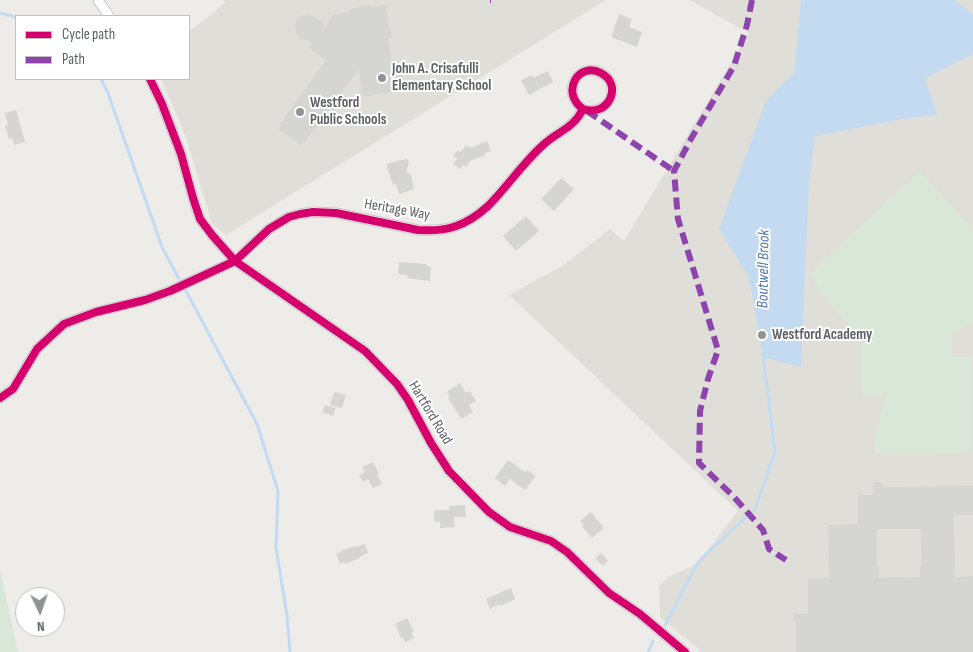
<!DOCTYPE html>
<style>
body{margin:0}
#map{position:relative;width:973px;height:652px;overflow:hidden;background:#edece9;font-family:"Sofia Sans Condensed",sans-serif}
canvas{display:block}
.legend{position:absolute;left:15px;top:15px;width:175px;height:65px;box-sizing:border-box;background:#fff;border:1px solid #bfc0c1;margin:0;padding:6px 9px;list-style:none;font-size:15px;color:#5e6165}
.legend li{display:flex;align-items:center;gap:10px;height:25px}
.legend b{width:25px;border:1px solid #bfc0c1}
.north{position:absolute;left:15px;top:587px;width:50px;height:50px;box-sizing:border-box;background:#fff;border:1px solid #bfc0c1;border-radius:50%;rotate:177deg;font-size:14px;font-weight:700;line-height:20px;text-align:center;color:#5e6165}
.north::after{content:'';display:block;margin:auto;width:18px;height:22px;background:#909293;clip-path:polygon(50% 0,100% 100%,50% 72%,0 100%)}
</style>
<div id="map">
<canvas width="973" height="652"></canvas>
<ul class="legend">
<li><b style="height:6px;background:#d6006c"></b>Cycle path</li>
<li><b style="height:6px;background:#8e44ad"></b>Path</li>
</ul>
<div class="north">N</div>
</div>
<script>
const ctx = document.querySelector('canvas').getContext('2d');
ctx.lineJoin = 'round';
function fill(path, color) { ctx.fillStyle = color; ctx.fill(path, 'evenodd'); }
function trace(path, color, width, dash) { ctx.strokeStyle = color; ctx.lineWidth = width; ctx.lineCap = dash ? 'butt' : 'round'; ctx.setLineDash(dash || []); ctx.stroke(path); }
function label(font, color, halo, rows, align = 'center') {
  ctx.font = font + ' "Sofia Sans Condensed",sans-serif'; ctx.lineWidth = 4; ctx.setLineDash([]); ctx.textBaseline = 'middle'; ctx.strokeStyle = halo; ctx.fillStyle = color; for (const [text, x, y, turn = 0] of rows) {
    ctx.save(); ctx.translate(x, y); ctx.rotate((+turn || 0) * Math.PI / 180); ctx.textAlign = isNaN(turn) ? turn : align; if (halo) ctx.strokeText(text, 0, 0); ctx.fillText(text, 0, 0); ctx.restore();
  }
}
fill(new Path2D(`
 M 223,0 L 606,0 L 226,235 L 212,224 L 187,141 L 180,122 L 161,79 L 189,79 L 189,32 L 225,3 Z
 M 689,0 L 973,0 L 973,652 L 699,652 L 698,648 L 660,618 L 659,586 L 668,577 L 697,564 L 738,511 L 509,295 L 564,265 L 610,229 L 624,241 L 749,33 Z`), '#e0ded9');
fill(new Path2D(`
 M 920,171 L 973,229 L 973,321 L 961,329 L 952,332 L 952,357 L 972,357 L 972,447 L 965,453 L 875,454 C 875,434 878,414 888,396 L 861,396 L 861,332 L 850,326 L 830,304 L 809,274 Z
 M 0,570 L 18,652 L 0,652 Z`), '#d8e7d7');
fill(new Path2D(`
 M 801,0 L 955,0 L 973,15 L 973,54 L 925,78 L 937,115 L 907,118 L 815,136 L 809,183 L 801,367 L 763,357 L 749,277 L 719,229 L 766,101 L 794,73 Z`), '#c3daf1');
trace(new Path2D(`
 M 0,13 L 16,17
 M 101,79 L 108,93 L 162,247 L 179,279
 M 186,291 L 257,424 L 278,491 L 276,548 L 287,615 L 290,652
 M 665,625 L 697,564 L 704,556 L 755,509 L 775,452 L 763,355
 M 648,652 L 653,641`), '#c3daf1', 3);
fill(new Path2D(`
 M 370,5 L 370,7 L 386,5 L 389,27 L 391,31 L 392,39 L 388,39 L 392,64 L 401,63 L 405,90 L 362,97 L 359,69 L 305,142 L 303,141 L 301,145 L 279,130 L 282,125 L 280,124 L 326,60 L 309,48 L 312,43 L 300,38 L 296,33 L 295,26 L 297,20 L 302,15 L 309,14 L 316,17 L 325,27 L 333,15 L 350,12 L 349,9 Z
 M 619,14 L 632,19 L 629,27 L 642,32 L 637,47 L 611,37 Z
 M 548,71 L 553,82 L 529,95 L 521,80 L 532,75 L 533,78 Z
 M 16,110 L 25,142 L 14,145 L 12,138 L 9,139 L 5,126 L 8,125 L 5,113 Z
 M 487,141 L 491,151 L 485,153 L 485,155 L 470,161 L 466,167 L 463,165 L 460,169 L 453,164 L 457,159 L 453,156 L 458,150 L 460,152 L 467,145 L 470,148 Z
 M 405,159 L 408,160 L 409,164 L 406,171 L 412,176 L 412,180 L 414,189 L 399,194 L 396,184 L 393,185 L 386,164 Z
 M 561,178 L 574,189 L 554,211 L 541,199 Z
 M 526,216 L 539,231 L 516,251 L 503,236 Z
 M 399,262 L 426,264 L 426,266 L 431,267 L 430,281 L 407,278 L 407,275 L 398,274 Z
 M 460,383 L 466,393 L 470,391 L 476,401 L 469,405 L 473,412 L 461,419 L 448,398 L 450,397 L 447,392 Z
 M 334,392 L 346,395 L 342,408 L 330,405 Z
 M 325,405 L 336,408 L 333,416 L 322,412 Z
 M 508,460 L 525,472 L 527,470 L 536,476 L 525,490 L 510,479 L 505,486 L 495,478 Z
 M 373,462 L 379,474 L 377,475 L 382,484 L 373,488 L 368,479 L 363,482 L 359,475 L 365,472 L 362,467 Z
 M 873,482 L 882,482 L 882,487 L 973,486 L 973,515 L 954,515 L 955,577 L 973,576 L 973,652 L 796,652 L 796,622 L 794,622 L 794,614 L 808,614 L 808,578 L 829,578 L 828,525 L 858,524 L 858,495 L 873,495 ZM 877,529 L 921,529 L 922,566 L 920,566 L 920,577 L 879,578 L 879,567 L 877,567 Z
 M 465,505 L 466,517 L 454,517 L 455,527 L 440,528 L 440,522 L 434,522 L 434,510 L 449,510 L 449,506 Z
 M 591,512 L 604,528 L 592,538 L 582,526 L 584,525 L 580,521 Z
 M 365,544 L 368,553 L 359,557 L 360,558 L 345,564 L 344,562 L 340,564 L 336,554 L 341,552 L 341,551 L 355,546 L 355,547 Z
 M 601,553 L 608,561 L 603,566 L 595,558 Z
 M 511,588 L 515,599 L 500,606 L 500,604 L 490,609 L 486,599 Z
 M 407,618 L 414,632 L 411,633 L 414,638 L 405,642 L 403,637 L 401,638 L 395,624 Z`), '#d5d5d2');
const street = new Path2D(`
 M 98,0 L 109,16
 M 150,79 L 162,104 L 181,154 L 193,198 L 200,219 L 212,235 L 235,261 L 365,351 L 397,384 L 408,400 L 431,443 L 449,471 L 489,512 L 510,527 L 551,541 L 567,552 L 609,593 L 640,614 L 685,652
 M 0,398 L 13,389 L 37,349 L 64,324 L 96,312 L 145,300 L 170,291 L 235,261 L 269,229 L 289,217 L 300,214 L 313,212 L 336,213 L 418,230 C 447,232 466,226 488,206 C 507,187 523,163 543,145 C 558,131 573,129 583,109 C 608,118 624,85 601,73 C 578,61 560,93 583,109`);
trace(street, '#c8c8c8', 11);
trace(street, '#fcfcfc', 9);
trace(new Path2D(`
 M 490,0 L 491,0
 M 752,0 L 747,25 L 734,66 L 692,137 L 674,171 L 678,219 L 718,350 L 708,379 L 700,411 L 699,463 L 734,497 L 763,530 L 769,549 L 786,560
 M 587,111 L 674,171`), '#8e44ad', 6, [12, 6]);
trace(new Path2D(`
 M 150,79 L 162,104 L 181,154 L 193,198 L 200,219 L 212,235 L 235,261 L 365,351 L 397,384 L 408,400 L 431,443 L 449,471 L 489,512 L 510,527 L 551,541 L 567,552 L 609,593 L 640,614 L 685,652
 M 0,398 L 13,389 L 37,349 L 64,324 L 96,312 L 145,300 L 170,291 L 235,261 L 269,229 L 289,217 L 300,214 L 313,212 L 336,213 L 418,230 C 447,232 466,226 488,206 C 507,187 523,163 543,145 C 558,131 573,129 583,109 C 608,118 624,85 601,73 C 578,61 560,93 583,109`), '#d6006c', 8);
for (const [x, y, r, color] of [
 [382,78,5,"#909293"],
 [300,112,5,"#909293"],
 [762,335,5,"#909293"]
]) { const dot = new Path2D(); dot.arc(x, y, r, 0, 2 * Math.PI); ctx.fillStyle = color; ctx.fill(dot); trace(dot, '#fff', 2); }
label('bold 15px', '#5e6165', '#fff', [
 ["John A. Crisafulli",392,69],
 ["Elementary School",392,86],
 ["Westford",310,103],
 ["Public Schools",310,120],
 ["Westford Academy",772,335]
], 'left');
label('15px', '#5e6165', '#fff', [
 ["Heritage Way",397,210,10],
 ["Hartford Road",430,413,59]
]);
label('italic 16px', '#5378ad', '#fff', [
 ["Boutwell Brook",764,269,-89]
]);
</script>
